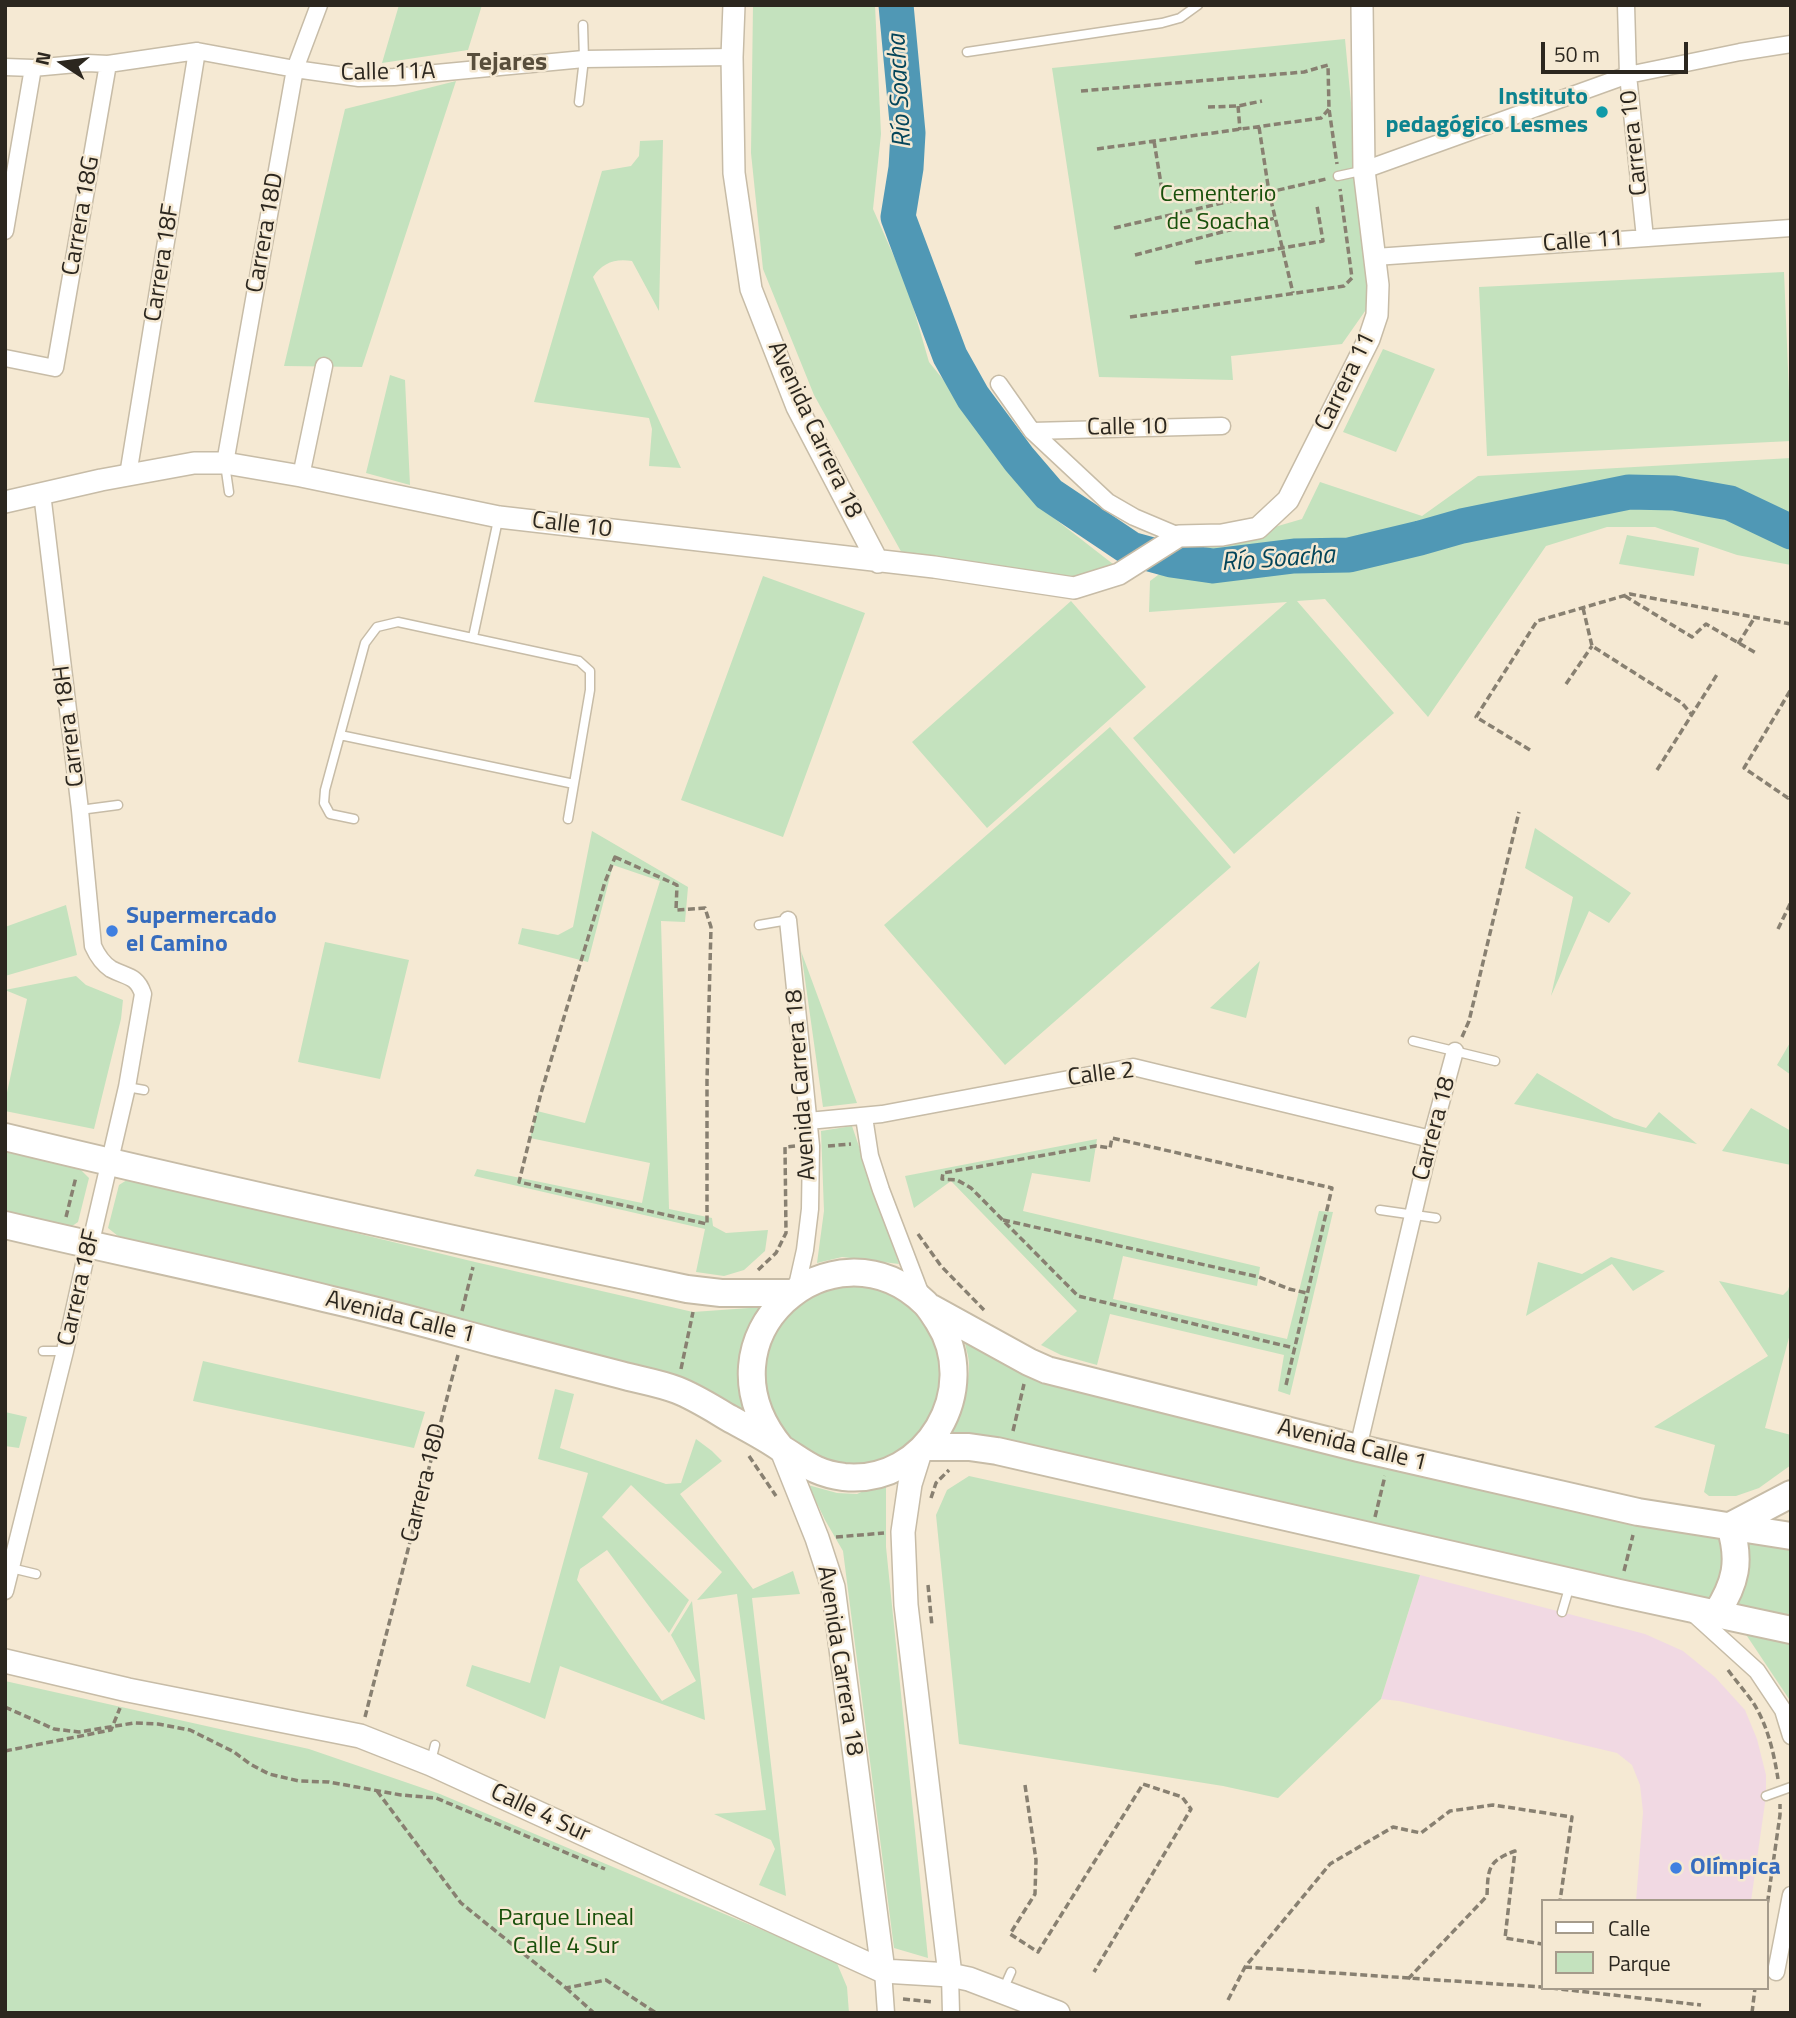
<!DOCTYPE html>
<meta charset="utf-8">
<style>
body{margin:0}
#map{position:relative;width:1796px;height:2018px;overflow:hidden;background:#f5e9d3;font-family:"Titillium Web",sans-serif}
canvas{display:block}
.frame{position:absolute;inset:0;border:7px solid #2c271f;pointer-events:none}
.legend{position:absolute;left:1541px;top:1899px;width:228px;height:91px;box-sizing:border-box;background:#f5e9d3;border:2px solid #a59b8b;margin:0;padding:9px 12px;list-style:none;font-size:21px;color:#2c271f}
.legend li{display:flex;align-items:center;gap:14px;height:35px}
.legend b{width:35px;border:2px solid #a59b8b}
.north{position:absolute;left:28px;top:28px;width:70px;height:70px;-webkit-text-stroke:5px #f5e9d3;paint-order:stroke;rotate:283deg;font-size:19px;font-weight:700;line-height:28px;text-align:center;color:#2c271f}
.north::after{content:'';display:block;margin:auto;width:24px;height:32px;background:#2c271f;clip-path:polygon(50% 0,100% 100%,50% 72%,0 100%)}
.scale{position:absolute;left:1541px;top:42px;width:147px;height:32px;box-sizing:border-box;border:4px solid #2c271f;border-top:0;padding-left:9px;font-size:21px;line-height:24px;white-space:nowrap;color:#2c271f;-webkit-text-stroke:5px #f5e9d3;paint-order:stroke}
</style>
<div id="map">
<canvas width="1796" height="2018"></canvas>
<div class="frame"></div>
<ul class="legend">
<li><b style="height:9px;background:#fff"></b>Calle</li>
<li><b style="height:19px;background:#c4e2be"></b>Parque</li>
</ul>
<div class="north">N</div>
<div class="scale">50 m</div>
</div>
<script>
const ctx = document.querySelector('canvas').getContext('2d');
ctx.lineJoin = 'round';
function fill(path, color) { ctx.fillStyle = color; ctx.fill(path, 'evenodd'); }
function trace(path, color, width, dash) { ctx.strokeStyle = color; ctx.lineWidth = width; ctx.lineCap = dash ? 'butt' : 'round'; ctx.setLineDash(dash || []); ctx.stroke(path); }
function label(font, color, halo, rows, align = 'center') {
  ctx.font = font + ' "Titillium Web",sans-serif'; ctx.lineWidth = 5; ctx.setLineDash([]); ctx.textBaseline = 'middle'; ctx.strokeStyle = halo; ctx.fillStyle = color; for (const [text, x, y, turn = 0] of rows) {
    ctx.save(); ctx.translate(x, y); ctx.rotate((+turn || 0) * Math.PI / 180); ctx.textAlign = isNaN(turn) ? turn : align; if (halo) ctx.strokeText(text, 0, 0); ctx.fillText(text, 0, 0); ctx.restore();
  }
}
fill(new Path2D(`
 M 1420,1575 L 1645,1634 L 1683,1651 L 1715,1677 L 1745,1710 L 1757,1739 L 1766,1775 L 1766,1796 L 1751,1901 L 1636,1901 L 1643,1812 L 1640,1785 L 1632,1765 L 1617,1753 L 1399,1701 L 1381,1699 Z`), '#f1d9e3');
fill(new Path2D(`
 M 399,5 L 482,5 L 468,50 L 382,63 Z
 M 753,5 L 875,5 L 881,134 L 873,209 L 907,286 L 929,362 L 1001,451 L 1046,512 L 1122,571 L 1073,582 L 908,564 L 814,395 L 763,269 L 751,153 Z
 M 1345,39 L 1370,304 L 1342,344 L 1231,356 L 1233,380 L 1099,377 L 1052,68 Z
 M 456,81 L 362,367 L 284,366 L 345,109 Z
 M 663,140 L 659,311 L 632,261 C 615,258 602,263 593,277 L 681,468 L 649,466 L 652,429 L 649,418 L 534,402 L 602,171 L 631,166 L 639,156 L 640,141 Z
 M 1784,272 L 1791,441 L 1487,456 L 1479,287 Z
 M 1383,349 L 1435,369 L 1396,452 L 1343,432 Z
 M 390,375 L 405,380 L 410,485 L 366,473 Z
 M 1791,458 L 1791,565 L 1737,555 L 1655,527 L 1607,527 L 1546,546 L 1428,717 L 1325,599 L 1297,601 L 1394,713 L 1234,854 L 1133,738 L 1287,602 L 1149,612 L 1150,581 L 1189,552 L 1302,519 L 1320,482 L 1422,516 L 1478,476 Z
 M 1627,535 L 1699,548 L 1694,576 L 1619,564 Z
 M 763,576 L 865,613 L 783,837 L 681,800 Z
 M 1071,601 L 1146,687 L 987,828 L 912,742 Z
 M 1110,727 L 1231,867 L 1005,1065 L 884,925 Z
 M 1535,828 L 1631,893 L 1609,923 L 1589,911 L 1551,996 L 1573,897 L 1525,868 Z
 M 592,831 L 688,887 L 685,922 L 661,921 L 669,1209 L 712,1218 L 713,1226 L 726,1233 L 768,1230 L 765,1251 L 744,1270 L 724,1276 L 696,1272 L 705,1229 L 474,1176 L 477,1169 L 642,1203 L 650,1163 L 530,1138 L 537,1111 L 585,1123 L 660,881 L 613,865 L 588,962 L 518,944 L 522,928 L 558,935 L 573,927 Z
 M 66,905 L 77,955 L 5,976 L 5,927 Z
 M 325,942 L 409,960 L 380,1079 L 298,1062 Z
 M 801,951 L 857,1103 L 823,1107 Z
 M 1260,961 L 1246,1018 L 1210,1008 Z
 M 76,976 L 86,985 L 123,1000 L 121,1019 L 94,1129 L 5,1111 L 5,1102 L 27,999 L 5,990 Z
 M 1791,1041 L 1791,1075 L 1777,1065 Z
 M 1537,1073 L 1614,1118 L 1646,1128 L 1659,1112 L 1697,1144 L 1514,1104 Z
 M 1751,1108 L 1791,1131 L 1791,1165 L 1722,1151 Z
 M 852,1126 L 899,1264 L 842,1257 L 817,1263 L 824,1211 L 821,1131 Z
 M 1097,1139 L 1090,1182 L 1032,1173 L 1023,1211 L 1260,1267 L 1257,1286 L 1123,1256 L 1113,1299 L 1287,1339 L 1319,1211 L 1333,1212 L 1290,1395 L 1278,1391 L 1284,1355 L 1110,1314 L 1097,1365 L 1061,1355 L 1041,1345 L 1077,1311 L 951,1181 L 914,1208 L 905,1176 Z
 M 5,1152 L 80,1169 L 89,1178 L 78,1222 L 65,1231 L 5,1216 Z
 M 130,1178 L 475,1262 L 693,1312 L 763,1307 L 747,1340 L 748,1417 L 459,1319 L 118,1236 L 108,1228 L 119,1185 Z
 M 1611,1257 L 1665,1271 L 1633,1291 L 1612,1264 L 1526,1316 L 1538,1262 L 1582,1274 Z
 M 1791,1280 L 1791,1330 L 1765,1428 L 1791,1435 L 1791,1465 L 1759,1488 L 1736,1496 L 1709,1496 L 1704,1492 L 1715,1445 L 1654,1427 L 1768,1356 L 1719,1281 L 1783,1295 L 1788,1290 Z
 M764 1375a89 89 0 1 1 178 0a89 89 0 1 1-178 0Z
 M 964,1338 L 1636,1521 L 1731,1541 L 1718,1604 L 943,1443 C 957,1419 969,1394 969,1365 C 969,1356 965,1346 964,1338 Z
 M 203,1361 L 425,1412 L 414,1448 L 193,1401 Z
 M 555,1389 L 574,1394 L 560,1448 L 666,1484 L 681,1483 L 696,1439 L 712,1451 L 722,1461 L 680,1494 L 753,1589 L 793,1571 L 800,1594 L 752,1598 L 786,1896 L 759,1885 L 775,1849 L 771,1840 L 714,1814 L 766,1810 L 737,1594 L 697,1600 L 722,1572 L 631,1485 L 602,1517 L 689,1600 L 669,1633 L 607,1550 L 580,1569 L 577,1580 L 662,1701 L 696,1681 L 671,1635 L 692,1601 L 705,1720 L 560,1666 L 545,1719 L 466,1686 L 472,1665 L 530,1683 L 588,1473 L 538,1459 Z
 M 5,1412 L 27,1417 L 19,1448 L 5,1446 Z
 M 969,1476 L 1420,1575 L 1381,1699 L 1278,1798 L 1223,1786 L 959,1744 L 936,1515 L 947,1490 Z
 M 886,1481 L 886,1547 L 928,1958 L 894,1948 L 843,1551 L 825,1520 L 808,1485 L 837,1493 L 857,1494 Z
 M 1746,1539 L 1791,1547 L 1791,1620 L 1734,1610 Z
 M 1745,1633 L 1791,1643 L 1791,1702 Z
 M 5,1681 L 309,1749 L 440,1794 L 836,1961 L 847,1987 L 849,2013 L 5,2013 Z`), '#c4e2be');
trace(new Path2D(`
 M 896,5 L 908,133 L 906,168 L 898,217 L 950,356 L 973,397 L 1019,459 L 1049,494 L 1131,549 L 1171,560 L 1213,566 L 1294,556 L 1349,555 L 1420,538 L 1462,526 L 1629,492 L 1674,493 L 1730,503 L 1791,532`), '#5098b5', 35);
const service = new Path2D(`
 M 967,52 L 1162,23 L 1180,18 L 1198,5
 M 579,102 L 584,59 L 583,25
 M 1338,176 L 1361,171
 M 225,464 L 229,492
 M 473,637 L 498,520
 M 340,735 L 574,784
 M 80,810 L 118,805
 M 354,819 L 330,814 L 324,803 L 325,790 L 365,643 L 377,627 L 398,622 L 579,661 L 590,671 L 590,690 L 568,819
 M 759,925 L 788,920
 M 1413,1041 L 1495,1061
 M 127,1087 L 144,1090
 M 1380,1210 L 1436,1218
 M 43,1351 L 65,1351
 M 11,1568 L 36,1574
 M 1562,1612 L 1570,1585
 M 431,1761 L 435,1745
 M 1766,1796 L 1791,1787
 M 1003,1990 L 1011,1972`);
const minor = new Path2D(`
 M 1626,5 L 1628,75 L 1645,238
 M 5,67 L 33,68 L 87,63 L 108,64 L 197,51 L 295,69 L 359,78 L 394,77 L 584,59 L 732,57
 M 1364,170 L 1628,75 L 1740,52 L 1791,44
 M 5,231 L 33,68
 M 1375,257 L 1791,228
 M 5,358 L 55,368 L 108,64
 M 999,384 L 1032,431 L 1108,502 L 1134,517 L 1179,536
 M 1032,431 L 1222,426
 M 225,463 L 295,69 L 319,5
 M 128,475 L 197,51
 M 301,476 L 324,366
 M 788,920 L 811,1146 L 810,1209 L 805,1250 L 796,1290
 M 864,1117 L 870,1156 L 881,1190 L 923,1300
 M 808,1121 L 882,1114 L 1133,1067 L 1431,1139
 M 1358,1448 L 1431,1139 L 1455,1051
 M 5,1591 L 65,1351 L 85,1260 L 90,1246 L 127,1087 L 143,994 C 137,975 126,977 111,969 C 102,963 97,955 93,946 L 80,810 L 42,493
 M 1693,1613 L 1757,1671 L 1783,1710 L 1791,1736
 M 883,1971 L 886,2013
 M 1776,1972 L 1791,1895
 M 950,1975 L 951,2013`);
const tertiary = new Path2D(`
 M 734,5 L 732,57 L 734,173 L 751,289 L 797,407 L 878,562
 M 5,502 L 101,480 L 194,463 L 225,463 L 301,476 L 499,517 L 934,567 L 1074,588 L 1119,574 L 1179,536 L 1222,535 L 1258,528 L 1288,500 L 1369,339 L 1377,315 L 1378,285 L 1364,170 L 1362,5`);
const secondary = new Path2D(`
 M 781,1448 L 817,1538 L 833,1587 L 883,1971
 M 920,1452 L 910,1484 L 903,1532 L 906,1605 L 950,1975
 M 5,1661 L 128,1690 L 360,1736 L 431,1764 L 883,1971 L 950,1975 L 969,1979 L 1058,2013`);
const primary = new Path2D(`
 M 5,1137 C 232,1192 459,1241 687,1289 L 721,1293 L 792,1293
 M 5,1225 C 114,1251 224,1273 332,1300 C 389,1313 445,1329 501,1344 C 541,1354 581,1365 621,1375 C 639,1380 659,1383 677,1390 C 695,1397 712,1408 729,1418 C 745,1427 763,1436 779,1447 C 804,1462 813,1473 844,1477 C 927,1485 982,1389 938,1321 C 934,1315 930,1308 925,1303 C 832,1214 690,1338 781,1448
 M 931,1308 L 1029,1362 L 1047,1370 L 1358,1448 L 1638,1512 L 1791,1536
 M 925,1447 L 969,1447 L 997,1451 L 1619,1593 L 1791,1630
 M 1716,1614 C 1736,1583 1741,1561 1730,1526 L 1791,1494`);
trace(service, '#c7bca7', 11);
trace(minor, '#c7bca7', 19);
trace(tertiary, '#c7bca7', 24);
trace(secondary, '#c7bca7', 26);
trace(primary, '#c7bca7', 30);
trace(new Path2D(`
 M 1081,91 L 1304,72 L 1328,65 L 1329,109 L 1337,164
 M 1238,106 L 1240,130
 M 1208,107 L 1238,106 L 1262,101
 M 1259,127 L 1269,192 L 1293,293
 M 1154,141 L 1162,190
 M 1097,149 L 1321,118 L 1329,109
 M 1114,228 L 1326,179
 M 1135,255 L 1275,218
 M 1195,263 L 1323,241 L 1317,206
 M 1130,317 L 1344,286 L 1352,278 L 1340,189
 M 1625,596 L 1692,637 L 1706,624 L 1756,653
 M 1583,608 L 1592,646 L 1682,703 L 1692,715
 M 1738,644 L 1755,617
 M 1566,684 L 1592,646
 M 1790,691 L 1744,768 L 1788,798 L 1791,794
 M 1530,750 L 1476,717 L 1537,621 L 1630,594 L 1791,624
 M 1657,770 L 1718,673
 M 615,857 L 677,885 L 676,910 L 705,908 L 711,927 L 707,1081 L 707,1224 L 519,1182 L 541,1093 L 605,882 Z
 M 1778,929 L 1791,902
 M 1462,1037 L 1469,1021 L 1519,812
 M 828,1146 L 851,1144
 M 66,1217 L 76,1177
 M 1003,1220 L 1259,1277 L 1289,1289 L 1307,1293
 M 918,1234 L 941,1266 L 984,1310
 M 758,1270 L 776,1253 L 786,1233 L 785,1147 L 795,1146
 M 462,1311 L 473,1267
 M 681,1369 L 693,1312
 M 1286,1385 L 1332,1188 L 1112,1138 L 1110,1148 L 1096,1146 L 943,1173 L 942,1179 L 957,1180 L 971,1188 L 1078,1296 L 1294,1348
 M 1013,1431 L 1024,1384
 M 749,1456 L 776,1496
 M 931,1498 L 936,1483 L 949,1470
 M 1375,1517 L 1385,1476
 M 836,1537 L 884,1533
 M 1624,1571 L 1633,1535
 M 928,1585 L 932,1626
 M 1728,1670 C 1736,1681 1744,1690 1752,1701 C 1767,1723 1774,1753 1778,1779
 M 5,1707 L 54,1729 L 79,1732 L 134,1723 L 158,1724 L 190,1730 L 234,1752 L 250,1764 L 269,1774 L 299,1781 L 329,1782 L 401,1795 L 436,1798 L 605,1869
 M 365,1717 L 458,1355
 M 5,1751 L 111,1730 L 120,1708
 M 1025,1785 L 1036,1860 L 1035,1894 L 1010,1934 L 1038,1952 L 1143,1784 L 1182,1797 L 1191,1809 L 1094,1972
 M 377,1791 L 461,1903 L 566,1988 L 606,1980 L 656,2013
 M 1766,1913 L 1780,1815 L 1780,1804
 M 1245,1967 L 1542,1987
 M 1408,1979 L 1487,1896 C 1488,1868 1488,1861 1515,1851 L 1505,1938 L 1542,1944
 M 566,1988 L 594,2013
 M 1551,1988 L 1701,2005
 M 903,1999 L 934,2002
 M 1228,2000 L 1245,1967 L 1330,1864 L 1393,1827 L 1421,1833 L 1450,1811 L 1493,1805 L 1572,1817 L 1560,1901
 M 1752,2013 L 1755,1988`), '#888071', 3.5, [7, 3.5]);
trace(service, '#fff', 8);
trace(minor, '#fff', 16);
trace(tertiary, '#fff', 21);
trace(secondary, '#fff', 23);
trace(primary, '#fff', 26);
for (const [x, y, r, color] of [
 [1602,112,7,"#0f9aa8"],
 [112,931,7,"#3f7fe0"],
 [1676,1868,7,"#3f7fe0"]
]) { const dot = new Path2D(); dot.arc(x, y, r, 0, 2 * Math.PI); ctx.fillStyle = color; ctx.fill(dot); trace(dot, '#f5e9d3', 2.5); }
label('24px', '#2c271f', '#f5e9d3', [
 ["Calle 11A",388,73,-1],
 ["Carrera 10",1635,143,-96],
 ["Carrera 18G",82,216,-80],
 ["Carrera 18D",266,233,-80],
 ["Calle 11",1583,242,-4],
 ["Carrera 18F",163,263,-81],
 ["Carrera 11",1346,382,-64],
 ["Calle 10",1127,428,-1],
 ["Avenida Carrera 18",814,430,65],
 ["Calle 10",572,526,7],
 ["Carrera 18H",70,726,-97],
 ["Calle 2",1101,1075,-7],
 ["Avenida Carrera 18",802,1085,-94],
 ["Carrera 18",1435,1129,-75],
 ["Carrera 18F",80,1288,-77],
 ["Avenida Calle 1",400,1318,14],
 ["Avenida Calle 1",1352,1446,14],
 ["Carrera 18D",425,1483,-76],
 ["Avenida Carrera 18",839,1661,81],
 ["Calle 4 Sur",540,1814,25]
]);
label('bold 24px', '#0d838f', '#f5e9d3', [
 ["Instituto",1588,98],
 ["pedagógico Lesmes",1588,126]
], 'right');
label('24px', '#18500a', '#f5e9d3', [
 ["Cementerio",1218,195],
 ["de Soacha",1218,223],
 ["Parque Lineal",566,1919],
 ["Calle 4 Sur",566,1947]
]);
label('bold 24px', '#366cbe', '#f5e9d3', [
 ["Supermercado",126,917],
 ["el Camino",126,945],
 ["Olímpica",1690,1868]
], 'left');
label('bold 26px', '#584e3c', '#f5e9d3', [
 ["Tejares",507,64]
]);
label('italic 26px', '#04455a', '#f5e9d3', [
 ["Río Soacha",901,91,-93],
 ["Río Soacha",1278,560,-4]
]);
</script>
